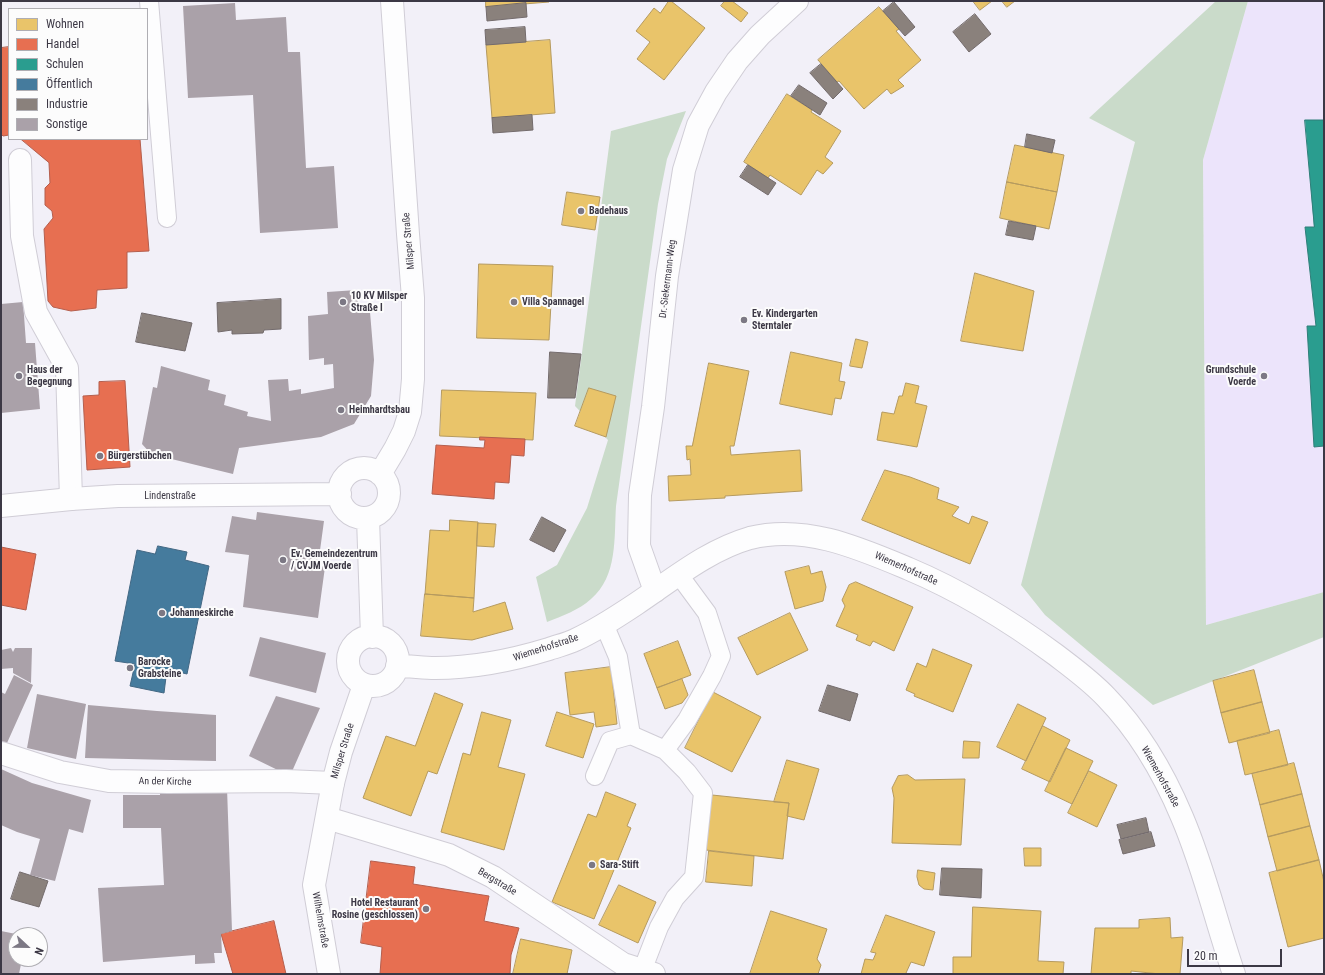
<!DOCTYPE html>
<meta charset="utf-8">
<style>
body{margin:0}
#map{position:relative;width:1325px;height:975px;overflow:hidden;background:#f2f0f8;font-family:"Roboto Condensed",sans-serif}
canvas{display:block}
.frame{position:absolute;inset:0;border:2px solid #3c3845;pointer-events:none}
.legend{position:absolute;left:8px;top:8px;width:140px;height:132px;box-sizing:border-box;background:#fcfcfc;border:1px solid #afaeb3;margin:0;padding:5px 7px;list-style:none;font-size:12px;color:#3c3845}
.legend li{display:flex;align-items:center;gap:8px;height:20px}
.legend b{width:20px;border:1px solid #afaeb3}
.north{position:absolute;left:8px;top:927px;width:40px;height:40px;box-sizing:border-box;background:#fcfcfc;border:1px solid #afaeb3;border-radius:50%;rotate:112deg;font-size:11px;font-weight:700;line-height:16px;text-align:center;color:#3c3845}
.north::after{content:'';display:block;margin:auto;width:14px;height:18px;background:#7c7884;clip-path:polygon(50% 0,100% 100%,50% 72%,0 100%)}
.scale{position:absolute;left:1187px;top:949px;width:95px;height:18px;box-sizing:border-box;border:2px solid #3c3845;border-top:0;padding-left:5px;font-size:12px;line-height:14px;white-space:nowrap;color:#3c3845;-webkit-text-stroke:3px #fcfcfc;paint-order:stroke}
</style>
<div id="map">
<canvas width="1325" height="975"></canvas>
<div class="frame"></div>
<ul class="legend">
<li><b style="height:11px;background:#e9c46a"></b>Wohnen</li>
<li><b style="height:11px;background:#e76f51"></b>Handel</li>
<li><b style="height:11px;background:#2a9d8f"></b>Schulen</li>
<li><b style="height:11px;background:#457b9d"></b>Öffentlich</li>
<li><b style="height:11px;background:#8a817c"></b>Industrie</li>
<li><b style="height:11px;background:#aaa1a9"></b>Sonstige</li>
</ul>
<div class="north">N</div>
<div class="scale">20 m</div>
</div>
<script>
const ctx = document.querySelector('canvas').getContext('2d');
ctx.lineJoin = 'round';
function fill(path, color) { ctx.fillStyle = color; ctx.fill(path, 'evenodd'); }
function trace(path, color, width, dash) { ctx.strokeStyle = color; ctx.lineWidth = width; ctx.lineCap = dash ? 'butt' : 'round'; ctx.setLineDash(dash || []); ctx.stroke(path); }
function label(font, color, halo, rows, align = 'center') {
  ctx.font = font + ' "Roboto Condensed",sans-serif'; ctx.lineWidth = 4; ctx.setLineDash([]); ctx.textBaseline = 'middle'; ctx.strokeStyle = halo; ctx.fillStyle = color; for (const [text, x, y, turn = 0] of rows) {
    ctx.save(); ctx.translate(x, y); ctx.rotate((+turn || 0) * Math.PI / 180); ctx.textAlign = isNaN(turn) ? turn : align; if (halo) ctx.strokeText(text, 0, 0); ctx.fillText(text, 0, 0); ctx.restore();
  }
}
fill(new Path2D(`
 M 1248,1 L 1324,1 L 1324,592 L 1206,625 L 1203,160 Z`), '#ece4fb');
fill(new Path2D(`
 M 1216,1 L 1248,1 L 1203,160 L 1206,625 L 1324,592 L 1324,637 L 1153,705 L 1045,615 L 1021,585 L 1135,142 L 1089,118 Z
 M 686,111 L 667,159 L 658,204 L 616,506 C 614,537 618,576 591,599 C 579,610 562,616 547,622 L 536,577 L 557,565 L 587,508 L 608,440 L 575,406 L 611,131 Z`), '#cadbca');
const homes = new Path2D(`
 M 486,1 L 549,1 L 549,2 L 486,7 Z
 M 669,1 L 671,1 L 705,28 L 664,80 L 637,59 L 650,42 L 636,31 L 654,8 L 660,13 Z
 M 725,1 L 732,1 L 748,13 L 741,22 L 721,6 Z
 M 973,1 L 992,1 L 980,10 Z
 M 1002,1 L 1015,1 L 1007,7 Z
 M 879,7 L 899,29 L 896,31 L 921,60 L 898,80 L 904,86 L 891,94 L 887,89 L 864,109 L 839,81 L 837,82 L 818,60 Z
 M 550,40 L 555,113 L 492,118 L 486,45 Z
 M 787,94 L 812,110 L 811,112 L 841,131 L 825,157 L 833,163 L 823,174 L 817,170 L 801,195 L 770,175 L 768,178 L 744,162 Z
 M 1015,145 L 1064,155 L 1057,192 L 1007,182 Z
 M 1007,182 L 1057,192 L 1049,229 L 1000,218 Z
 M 567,192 L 600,197 L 595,230 L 562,225 Z
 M 479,264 L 553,266 L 549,340 L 477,338 Z
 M 975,273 L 1034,291 L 1023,351 L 961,341 Z
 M 856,339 L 868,342 L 862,368 L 850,366 Z
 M 791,352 L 842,363 L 839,381 L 845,382 L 841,399 L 835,398 L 832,415 L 780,404 Z
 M 709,363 L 749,371 L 734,446 L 730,446 L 731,455 L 800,450 L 802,491 L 725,496 L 725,498 L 669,501 L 668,476 L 691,475 L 690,459 L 687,460 L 686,446 L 692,446 Z
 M 906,383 L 919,386 L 915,403 L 927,406 L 917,447 L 877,440 L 882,412 L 894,414 L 899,396 L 902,396 Z
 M 589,388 L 616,396 L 606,437 L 575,426 Z
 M 442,390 L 536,393 L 533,440 L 440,436 Z
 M 885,470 L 910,477 L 939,488 L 937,499 L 959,507 L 952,516 L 969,524 L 972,516 L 988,522 L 970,564 L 862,520 Z
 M 450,520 L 478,522 L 474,598 L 425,594 L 430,530 L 449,531 Z
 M 478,523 L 496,524 L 494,547 L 477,546 Z
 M 809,566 L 811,574 L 822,571 L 826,587 L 823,601 L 795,609 L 785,572 Z
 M 856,582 L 913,607 L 894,651 L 873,641 L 870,646 L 856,640 L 858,635 L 836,626 L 845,606 L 842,600 L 849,585 Z
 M 425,594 L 474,598 L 473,612 L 505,602 L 513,629 L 472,640 L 421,636 Z
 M 790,613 L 808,650 L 757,675 L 738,638 Z
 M 678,641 L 691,675 L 657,688 L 644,654 Z
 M 933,649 L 972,665 L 953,712 L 914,696 L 915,694 L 906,690 L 917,663 L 926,667 Z
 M 611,667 L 617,724 L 596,727 L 594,712 L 570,715 L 565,673 Z
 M 1254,670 L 1262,702 L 1221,713 L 1213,681 Z
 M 682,679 L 688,695 L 682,703 L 665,709 L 657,688 Z
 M 713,692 L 761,717 L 732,772 L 685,748 Z
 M 435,693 L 463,704 L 437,774 L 428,771 L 411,816 L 363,798 L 386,736 L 415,746 Z
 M 1262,702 L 1270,733 L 1229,743 L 1221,713 Z
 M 1018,704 L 1046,718 L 1026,761 L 997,747 Z
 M 482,712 L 511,720 L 498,767 L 525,774 L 504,850 L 441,832 L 463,753 L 470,755 Z
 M 557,712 L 594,724 L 583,758 L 546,746 Z
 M 1043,726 L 1070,740 L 1050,782 L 1022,769 Z
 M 1279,730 L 1288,765 L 1245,775 L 1237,741 Z
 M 964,741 L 980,742 L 979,758 L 963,758 Z
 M 1066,748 L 1093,761 L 1072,804 L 1045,791 Z
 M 787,760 L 819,769 L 804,820 L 787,816 L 789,803 L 774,802 Z
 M 1294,763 L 1302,794 L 1260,805 L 1252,774 Z
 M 1089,771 L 1117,785 L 1097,827 L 1068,813 Z
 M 908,775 L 915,780 L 965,779 L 961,845 L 892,843 L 894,798 L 892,788 L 898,776 Z
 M 606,792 L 636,804 L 627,826 L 631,828 L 594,919 L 552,902 L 588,814 L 596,817 Z
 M 1302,794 L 1310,826 L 1268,837 L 1260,805 Z
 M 712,795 L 789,803 L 783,859 L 706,850 Z
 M 1310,826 L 1319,860 L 1277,871 L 1268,837 Z
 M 1024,848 L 1041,848 L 1041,866 L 1025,866 Z
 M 709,851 L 754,856 L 752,886 L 706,882 Z
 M 1319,860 L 1324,882 L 1324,938 L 1288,947 L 1269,873 Z
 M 918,870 L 935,873 L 933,890 L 924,889 L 919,885 L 917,877 Z
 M 619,885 L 656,902 L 638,943 L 599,925 Z
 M 973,907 L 1041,911 L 1038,961 L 1064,962 L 1063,974 L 953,974 L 953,957 L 971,957 Z
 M 771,911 L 827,929 L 817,959 L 821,965 L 818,974 L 750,974 Z
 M 886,915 L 935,932 L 924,966 L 911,962 L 906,973 L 908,974 L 861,974 L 865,959 L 873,960 L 876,953 L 871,952 Z
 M 1170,918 L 1171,938 L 1183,937 L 1180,974 L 1160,974 L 1131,971 L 1131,974 L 1091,974 L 1095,928 L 1139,928 L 1139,920 Z
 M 521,939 L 572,950 L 567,974 L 513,974 Z`);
fill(homes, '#e9c46a');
trace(homes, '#b59a5f', 1);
const shops = new Path2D(`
 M 9,47 L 9,135 L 3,136 L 1,134 L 1,48 Z
 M 21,139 L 140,139 L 149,251 L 127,252 L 127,288 L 97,290 L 96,308 L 71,311 L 53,307 L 48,301 L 44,229 L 53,218 L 52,211 L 45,205 L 45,188 L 50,183 L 49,163 Z
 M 125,381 L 130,467 L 87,470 L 83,396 L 99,395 L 99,382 Z
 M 480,437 L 525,439 L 524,456 L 511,455 L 509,483 L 495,482 L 494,499 L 432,494 L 436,445 L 484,448 L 485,440 L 480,440 Z
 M 1,547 L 36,554 L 26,610 L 1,605 Z
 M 371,861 L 415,867 L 413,884 L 489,896 L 484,921 L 519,928 L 511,955 L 510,974 L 380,974 L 382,947 L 361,943 Z
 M 274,921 L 286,974 L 233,974 L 221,934 Z`);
fill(shops, '#e76f51');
trace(shops, '#b45e4d', 1);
const schools = new Path2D(`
 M 1305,120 L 1324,120 L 1324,446 L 1314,447 L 1307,326 L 1316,326 L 1305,227 L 1314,227 Z`);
fill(schools, '#2a9d8f');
trace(schools, '#2f7f79', 1);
const public = new Path2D(`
 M 158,546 L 187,552 L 185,560 L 209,566 L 187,674 L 167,669 L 164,693 L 130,686 L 135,664 L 115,661 L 137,550 L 155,554 Z`);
fill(public, '#457b9d');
trace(public, '#426783', 1);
const industry = new Path2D(`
 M 894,2 L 915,27 L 905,36 L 883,11 Z
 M 526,3 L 527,17 L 487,21 L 486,7 Z
 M 975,14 L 991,34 L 969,52 L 953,32 Z
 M 525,27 L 526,42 L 486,45 L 485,30 Z
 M 821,64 L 843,89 L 833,99 L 810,73 Z
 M 799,85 L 827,103 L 820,115 L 791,96 Z
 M 532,115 L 533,130 L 493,133 L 492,118 Z
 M 1027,134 L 1055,140 L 1052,153 L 1025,147 Z
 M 748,165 L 776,183 L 768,195 L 740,177 Z
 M 1009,221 L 1036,226 L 1033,240 L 1006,235 Z
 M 281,299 L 281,329 L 264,330 L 263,333 L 232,334 L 232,330 L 218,332 L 217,303 Z
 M 142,313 L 192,323 L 185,351 L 136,342 Z
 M 550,352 L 581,354 L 575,398 L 548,398 Z
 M 542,517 L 566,530 L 554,552 L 530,540 Z
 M 828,685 L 858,694 L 850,721 L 819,711 Z
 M 1146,818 L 1149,832 L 1121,839 L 1117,825 Z
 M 1151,832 L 1155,846 L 1123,854 L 1119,840 Z
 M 942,868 L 982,869 L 981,898 L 940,895 Z
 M 20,872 L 48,881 L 39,907 L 11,899 Z`);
fill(industry, '#8a817c');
trace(industry, '#736b6c', 1);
fill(new Path2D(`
 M 235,3 L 236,20 L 286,17 L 288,52 L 300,52 L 306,168 L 334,166 L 338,228 L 260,233 L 253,95 L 188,98 L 183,6 Z
 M 357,290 L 359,312 L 370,312 L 374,360 L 371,396 L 354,424 L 321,437 L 239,448 L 233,474 L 151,454 L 142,444 L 153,387 L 157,388 L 161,366 L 210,380 L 208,390 L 226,395 L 224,405 L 248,412 L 247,416 L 271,421 L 268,380 L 288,379 L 289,391 L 301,389 L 301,394 L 334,388 L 333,364 L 324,365 L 324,358 L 309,360 L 308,316 L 328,314 L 327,292 Z
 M 23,302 L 26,343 L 35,343 L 40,409 L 1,413 L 1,304 Z
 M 257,512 L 324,521 L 318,565 L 325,567 L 318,618 L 243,607 L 249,555 L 225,552 L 232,516 L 256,520 Z
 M 260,637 L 326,653 L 316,693 L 249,676 Z
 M 11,648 L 13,652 L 15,648 L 32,648 L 31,683 L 13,673 L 13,668 L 1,669 L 1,650 Z
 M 14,675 L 33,685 L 7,743 L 1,741 L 1,692 L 5,694 Z
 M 37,694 L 86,704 L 76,759 L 27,748 Z
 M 276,696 L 320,708 L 290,776 L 249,756 Z
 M 88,705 L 157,711 L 216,715 L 216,761 L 85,758 Z
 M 1,769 L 32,783 L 91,800 L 83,833 L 69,829 L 55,881 L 30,875 L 40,839 L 17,832 L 1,825 Z
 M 227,788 L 232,931 L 221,934 L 222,953 L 214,953 L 215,963 L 195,964 L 195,955 L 103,962 L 98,888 L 164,885 L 161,828 L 123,828 L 123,795 L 160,795 L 160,789 Z
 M 1,931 L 16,934 L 16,959 L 22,959 L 19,974 L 1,974 Z`), '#aaa1a9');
const lane = new Path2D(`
 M 149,1 L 167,218
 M 604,624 L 618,657 L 631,735 L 665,750 L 687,772 L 703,793 L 694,877 L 675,898 L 659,927 L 642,971
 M 665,750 L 687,720 L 712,676 L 721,656 L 707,613 L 679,575
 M 595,776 L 610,741 L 631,735`);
const street = new Path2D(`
 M 20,160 L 22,236 L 36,312 L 67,368 L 71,499
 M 655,591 L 639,546 L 640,495 L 653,407 L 667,276 L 684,170 L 698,125 L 716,92 L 737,61 L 760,35 L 797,1
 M 1,753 L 60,772 L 109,781 L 168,782 L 286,781 L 333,783
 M 327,818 L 449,855 L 493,877 L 623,964 L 654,974`);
const secondary = new Path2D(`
 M339 493a25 25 0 1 1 50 0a25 25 0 1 1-50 0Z
 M 380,474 L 395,449 L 404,431 L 410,412 L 413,379 L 413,298 L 408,234 L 392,1
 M 1,506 L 71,499 L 118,496 L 340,494
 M 368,518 L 372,637
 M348 661a25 25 0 1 1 50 0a25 25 0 1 1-50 0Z
 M 397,666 C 410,666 423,668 435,668 C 473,668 513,660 549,649 C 557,646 567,644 575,640 C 595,631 618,616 636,604 C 672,580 708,550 750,538 C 805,524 859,548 909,569 C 961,591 1010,621 1056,655 C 1073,668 1091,681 1106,697 C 1139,731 1164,774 1182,817 C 1204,868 1216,922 1234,974
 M 329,974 L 314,885 L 333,783 L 341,752 L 364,685`);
trace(lane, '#d0cdd6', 20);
trace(street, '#d0cdd6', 24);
trace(secondary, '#d0cdd6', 24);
trace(lane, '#fdfdfe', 18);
trace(street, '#fdfdfe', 22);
trace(secondary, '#fdfdfe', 22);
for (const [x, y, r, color] of [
 [581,211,4,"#7c7884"],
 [343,302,4,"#7c7884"],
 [514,302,4,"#7c7884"],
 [744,320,4,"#7c7884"],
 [19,376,4,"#7c7884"],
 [1264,376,4,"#7c7884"],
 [341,410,4,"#7c7884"],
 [100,456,4,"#7c7884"],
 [283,560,4,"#7c7884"],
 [162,613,4,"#7c7884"],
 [130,668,4,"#7c7884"],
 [592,865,4,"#7c7884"],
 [426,909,4,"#7c7884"]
]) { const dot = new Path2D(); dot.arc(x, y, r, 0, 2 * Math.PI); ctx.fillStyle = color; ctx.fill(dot); trace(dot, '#fcfcfc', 1.5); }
label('bold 10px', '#3c3845', '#fcfcfc', [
 ["Badehaus",589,211],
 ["10 KV Milsper",351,296],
 ["Straße I",351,308],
 ["Villa Spannagel",522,302],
 ["Ev. Kindergarten",752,314],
 ["Sterntaler",752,326],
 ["Haus der",27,370],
 ["Begegnung",27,382],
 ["Grundschule",1256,370,"right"],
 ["Voerde",1256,382,"right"],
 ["Heimhardtsbau",349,410],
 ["Bürgerstübchen",108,456],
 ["Ev. Gemeindezentrum",291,554],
 ["/ CVJM Voerde",291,566],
 ["Johanneskirche",170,613],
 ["Barocke",138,662],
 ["Grabsteine",138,674],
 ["Sara-Stift",600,865],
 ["Hotel Restaurant",418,903,"right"],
 ["Rosine (geschlossen)",418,915,"right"]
], 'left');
label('10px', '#3c3845', '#fcfcfc', [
 ["Milsper Straße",409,241,-95],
 ["Dr.-Siekermann-Weg",668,279,-83],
 ["Lindenstraße",170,496],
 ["Wiemerhofstraße",906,569,24],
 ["Wiemerhofstraße",546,648,-18],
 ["Milsper Straße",343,751,-73],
 ["Wiemerhofstraße",1160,777,61],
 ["An der Kirche",165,782,1],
 ["Bergstraße",497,882,31],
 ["Wilhelmstraße",320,920,80]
]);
</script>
